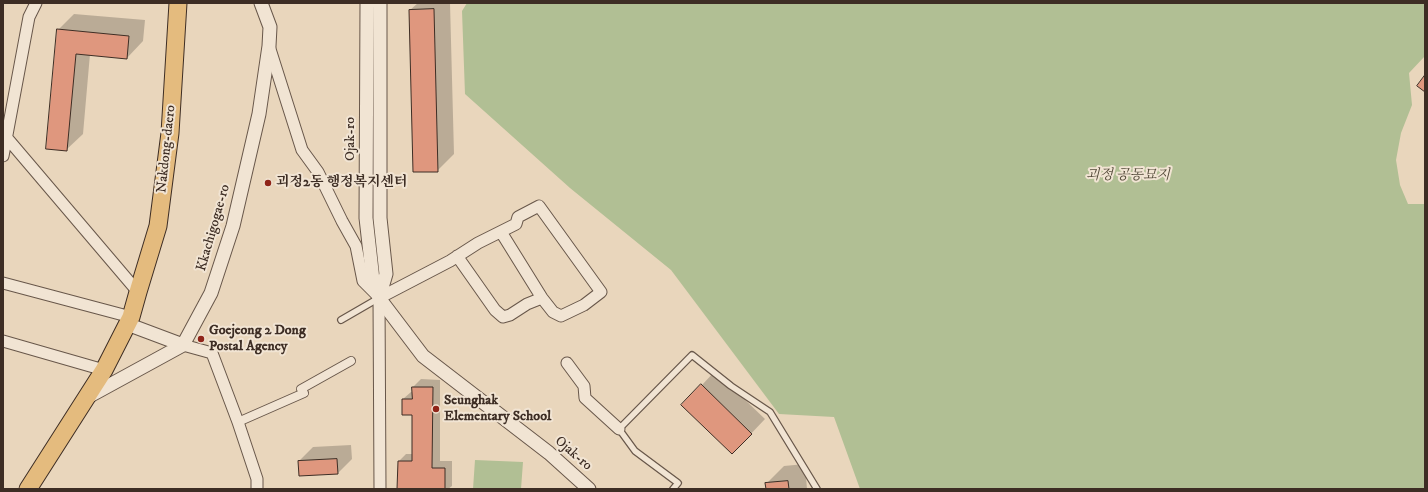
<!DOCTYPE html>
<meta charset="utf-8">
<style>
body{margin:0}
#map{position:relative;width:1428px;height:492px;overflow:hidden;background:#e9d6bc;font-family:"IM FELL DW Pica",serif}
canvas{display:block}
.frame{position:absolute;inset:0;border:4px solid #3d2d24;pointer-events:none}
</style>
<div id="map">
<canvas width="1428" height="492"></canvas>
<div class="frame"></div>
</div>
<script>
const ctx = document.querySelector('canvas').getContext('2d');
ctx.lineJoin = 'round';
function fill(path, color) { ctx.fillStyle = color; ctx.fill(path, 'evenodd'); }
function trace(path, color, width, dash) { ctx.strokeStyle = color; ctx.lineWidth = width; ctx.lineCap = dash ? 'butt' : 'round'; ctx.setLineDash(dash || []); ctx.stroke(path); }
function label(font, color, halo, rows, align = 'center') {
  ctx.font = font + ' "IM FELL DW Pica","Noto Serif KR",serif'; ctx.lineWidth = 4; ctx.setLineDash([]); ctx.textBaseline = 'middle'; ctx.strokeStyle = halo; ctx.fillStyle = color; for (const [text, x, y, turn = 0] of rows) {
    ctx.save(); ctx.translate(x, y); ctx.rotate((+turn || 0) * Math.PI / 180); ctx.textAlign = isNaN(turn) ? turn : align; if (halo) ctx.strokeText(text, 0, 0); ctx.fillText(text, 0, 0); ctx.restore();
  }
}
fill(new Path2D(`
 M 467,3 L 1425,3 L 1425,56 L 1409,73 L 1412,105 L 1401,133 L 1396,160 L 1400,185 L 1408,204 L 1425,204 L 1425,489 L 860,489 L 834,417 L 779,414 L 671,270 L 570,188 L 465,94 L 462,11 Z
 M 475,460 L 523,462 L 521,489 L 473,489 Z`), '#b1bf94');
fill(new Path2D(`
 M 418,3 L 450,3 L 454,154 L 437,171 L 410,10 Z
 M 74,14 L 145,20 L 143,41 L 127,58 L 90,54 L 83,134 L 66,150 L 58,30 Z
 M 715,371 L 765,419 L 746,439 L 702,385 Z
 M 421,379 L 440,380 L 440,461 L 452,461 L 452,486 L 448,489 L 398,489 L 399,461 L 406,454 L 413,454 L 413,414 L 403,399 L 411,392 L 413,392 L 413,387 Z
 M 351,445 L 352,459 L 338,473 L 299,461 L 313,447 Z
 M 805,464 L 807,489 L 767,489 L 767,483 L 784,466 Z`), '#0003');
const building = new Path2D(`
 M 434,9 L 438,172 L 413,172 L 409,10 Z
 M 57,29 L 129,36 L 127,59 L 76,54 L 67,151 L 46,149 Z
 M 1425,75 L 1425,92 L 1417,86 Z
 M 701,384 L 752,434 L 732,454 L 681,405 Z
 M 412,387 L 433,387 L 432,468 L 445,468 L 445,489 L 397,489 L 398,461 L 412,461 L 412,415 L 402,415 L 402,399 L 412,399 Z
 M 337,459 L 338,474 L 299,476 L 298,461 Z
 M 788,481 L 789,489 L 766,489 L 765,483 Z`);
fill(building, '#df977e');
trace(building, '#3d2d24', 1);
const service = new Path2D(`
 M 341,320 L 379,298
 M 673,489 L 678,483 L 635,451 L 619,429 L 692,355 L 731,386 L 770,412 L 817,489`);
const pedestrian = new Path2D(`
 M 238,422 L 304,393 L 301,389 L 351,361`);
const minor = new Path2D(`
 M 269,46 L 302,150 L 318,172 L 342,221 L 356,246 L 363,281 L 378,296
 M 7,138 L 138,292
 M 3,156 L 29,17 L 36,3
 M 457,256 L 495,310 L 503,317 L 510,315 L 527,304 L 542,298
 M 3,283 L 131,317
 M 379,298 L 450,261 L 478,243 L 516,224 L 518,217 L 539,206 L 601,292 L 584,305 L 561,316 L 553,312 L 542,298 L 501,232
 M 379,298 L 380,489
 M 3,341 L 104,370
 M 183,345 L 212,353 L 238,422 L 257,479 L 257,489
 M 567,363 L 584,386 L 585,398 L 619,429`);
const tertiary = new Path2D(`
 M 367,3 L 366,218 L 373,280 L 379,298 L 423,356 L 549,453 L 589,489
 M 379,298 L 386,274 L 380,218 L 380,3
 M 127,324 L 183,345
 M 86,398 L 183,345 L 211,293 L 233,226 L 259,114 L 269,46 L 270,27 L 261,3`);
const primary = new Path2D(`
 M 28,489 L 104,370 L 131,317 L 138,292 L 158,226 L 170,133 L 178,3`);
trace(service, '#68574a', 8);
trace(pedestrian, '#68574a', 10);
trace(minor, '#68574a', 13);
trace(tertiary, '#68574a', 15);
trace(primary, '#3d2d24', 19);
trace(service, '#f1e4d3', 5.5);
trace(pedestrian, '#f1e4d3', 8);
trace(minor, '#f1e4d3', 11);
trace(tertiary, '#f1e4d3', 13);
trace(primary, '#e4bb7e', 17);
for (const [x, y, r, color] of [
 [268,183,4,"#8f2418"],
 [201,339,4,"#8f2418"],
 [436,409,4,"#8f2418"]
]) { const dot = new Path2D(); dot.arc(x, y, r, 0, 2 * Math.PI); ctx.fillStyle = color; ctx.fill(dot); trace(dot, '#f1e4d3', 1.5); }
label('14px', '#3d2d24', '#f1e4d3', [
 ["Ojak-ro",351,139,-90],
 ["Nakdong-daero",167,149,-84],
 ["Kkachigogae-ro",214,228,-74],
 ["Ojak-ro",573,454,41]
]);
label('italic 14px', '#544a3a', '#f1e4d3', [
 ["괴정 공동묘지",1128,176]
]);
label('bold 14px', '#3d2d24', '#f1e4d3', [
 ["괴정2동 행정복지센터",276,183],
 ["Goejeong 2 Dong",209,331],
 ["Postal Agency",209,347],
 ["Seunghak",444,401],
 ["Elementary School",444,417]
], 'left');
</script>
